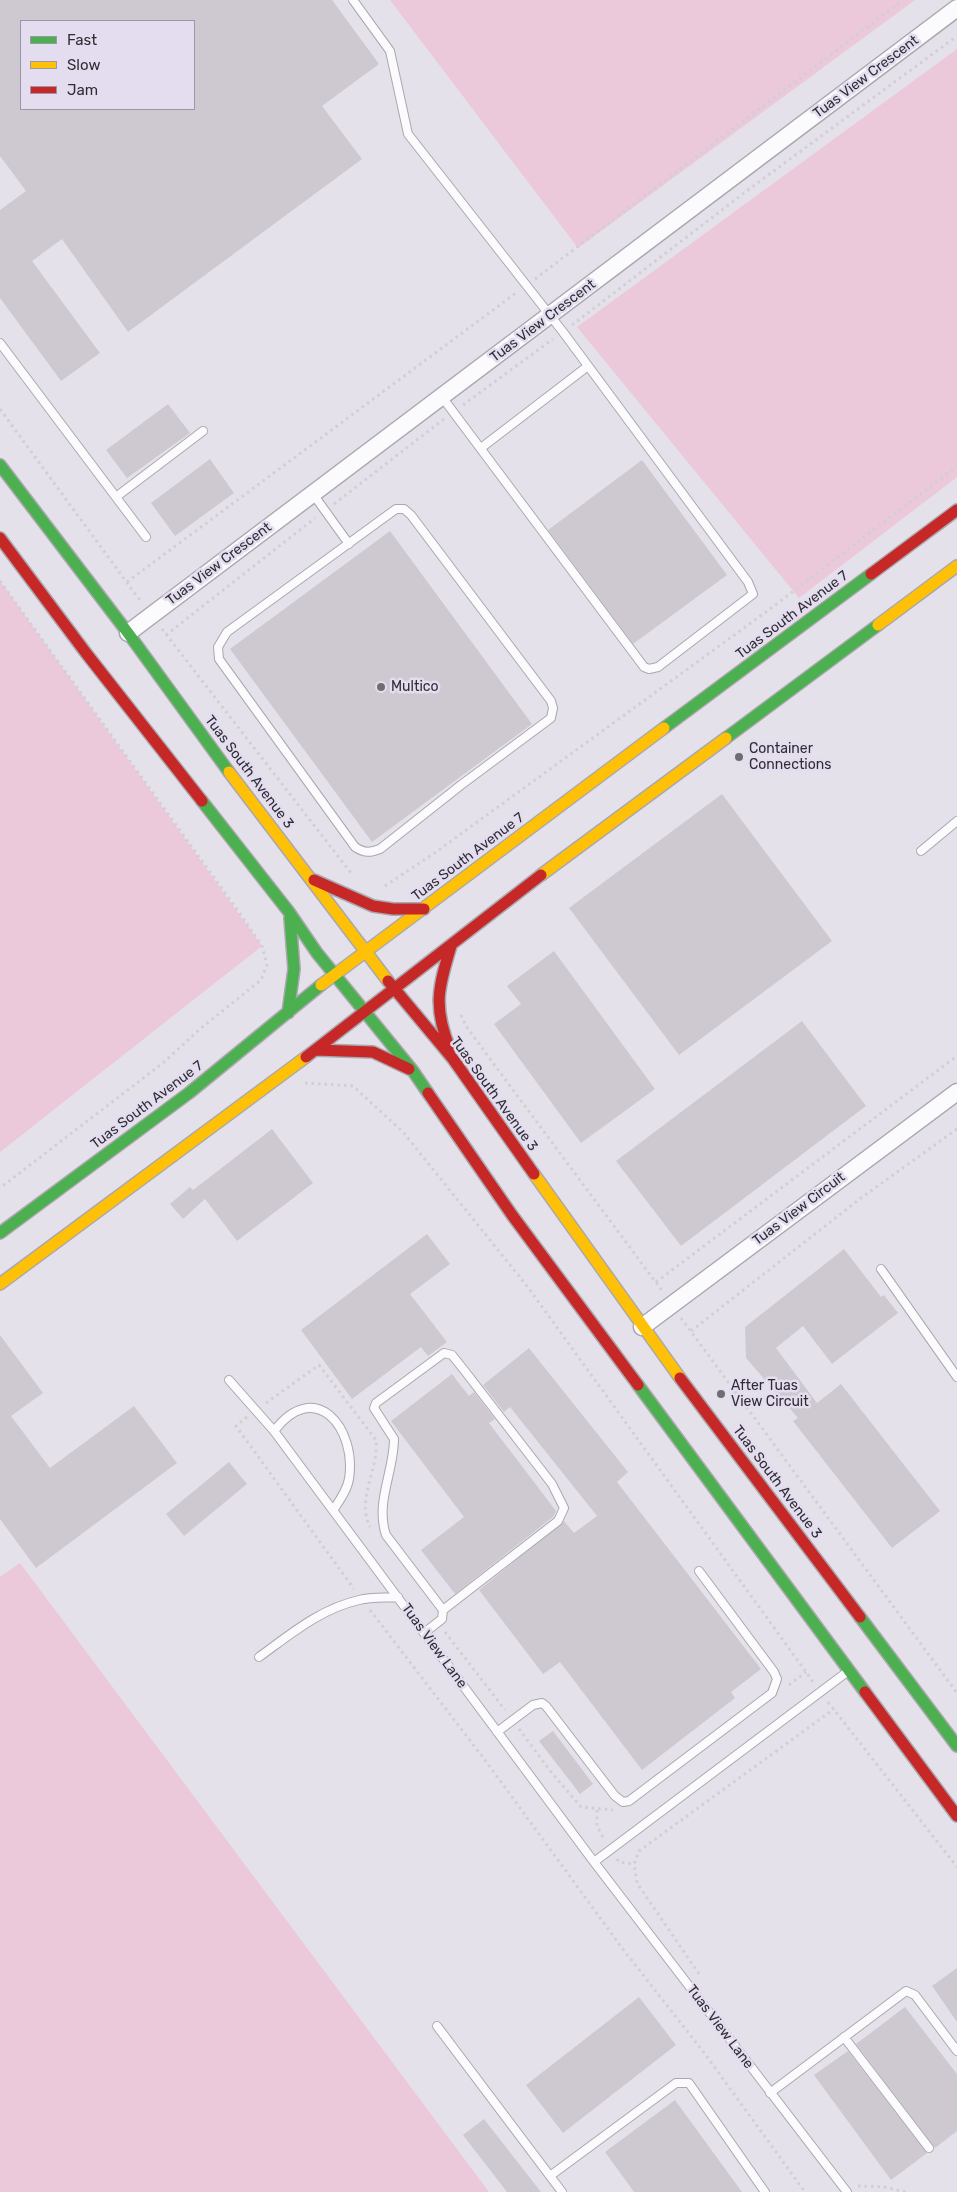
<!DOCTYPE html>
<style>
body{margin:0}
#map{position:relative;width:957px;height:2192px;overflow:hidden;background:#e5e1eb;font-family:Rubik,sans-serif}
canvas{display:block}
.legend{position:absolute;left:20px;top:20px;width:175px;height:90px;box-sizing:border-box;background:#e4ddef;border:1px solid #9c97a4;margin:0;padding:6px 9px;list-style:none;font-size:15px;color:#2f2d34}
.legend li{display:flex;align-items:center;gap:10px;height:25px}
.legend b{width:25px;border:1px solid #9c97a4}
</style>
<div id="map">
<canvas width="957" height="2192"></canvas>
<ul class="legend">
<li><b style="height:6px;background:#4caf50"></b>Fast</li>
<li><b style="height:6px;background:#ffc107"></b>Slow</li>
<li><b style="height:6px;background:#c62828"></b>Jam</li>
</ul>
</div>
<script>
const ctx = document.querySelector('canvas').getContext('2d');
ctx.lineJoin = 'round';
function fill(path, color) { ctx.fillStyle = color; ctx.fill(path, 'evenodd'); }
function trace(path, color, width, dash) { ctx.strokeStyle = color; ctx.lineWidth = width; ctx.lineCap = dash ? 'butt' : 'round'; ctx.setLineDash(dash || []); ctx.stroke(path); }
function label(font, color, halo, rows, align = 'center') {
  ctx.font = font + ' Rubik,sans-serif'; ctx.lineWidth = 5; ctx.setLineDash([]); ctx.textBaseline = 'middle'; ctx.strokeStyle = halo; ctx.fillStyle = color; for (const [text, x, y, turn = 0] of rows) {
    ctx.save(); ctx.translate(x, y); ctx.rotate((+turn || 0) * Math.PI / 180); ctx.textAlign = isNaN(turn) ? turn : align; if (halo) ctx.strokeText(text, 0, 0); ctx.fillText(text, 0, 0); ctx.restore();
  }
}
fill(new Path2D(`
 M 390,0 L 915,0 L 578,248 Z
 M 957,49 L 957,477 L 799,598 L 577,327 Z
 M 0,581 L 262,946 L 0,1152 Z
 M 20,1563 L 489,2192 L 0,2192 L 0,1577 Z`), '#ebc8da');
fill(new Path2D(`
 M 0,0 L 332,0 L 379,64 L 322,106 L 362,159 L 128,332 L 62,239 L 32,261 L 100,353 L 61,381 L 0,298 L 0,210 L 26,191 L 0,156 ZM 21,21 L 194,21 L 194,109 L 21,109 Z
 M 168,404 L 190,433 L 127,478 L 106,450 Z
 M 210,459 L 234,493 L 175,536 L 151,503 Z
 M 642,460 L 727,575 L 633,644 L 548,530 Z
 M 390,531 L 532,724 L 372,842 L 230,649 Z
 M 722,794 L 832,941 L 679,1055 L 569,908 Z
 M 554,951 L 655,1089 L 581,1143 L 494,1024 L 521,1004 L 507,986 Z
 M 802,1021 L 866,1106 L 681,1246 L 616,1161 Z
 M 272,1129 L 313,1183 L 237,1241 L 205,1199 L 183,1219 L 170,1204 L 190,1187 L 193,1190 Z
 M 427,1234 L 450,1264 L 410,1294 L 447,1342 L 428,1356 L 421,1347 L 352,1399 L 301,1330 Z
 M 844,1249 L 881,1297 L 884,1295 L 898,1313 L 832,1364 L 803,1326 L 776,1348 L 817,1403 L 841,1384 L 940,1511 L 892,1548 L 793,1421 L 798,1418 L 746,1358 L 745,1327 Z
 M 0,1335 L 43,1393 L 11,1416 L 50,1468 L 134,1406 L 177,1463 L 36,1568 L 0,1519 Z
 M 529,1348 L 628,1472 L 617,1482 L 761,1669 L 731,1692 L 735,1698 L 642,1770 L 560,1662 L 543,1674 L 479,1590 L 564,1521 L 574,1533 L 597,1516 L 510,1407 L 504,1412 L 483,1385 Z
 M 452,1374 L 469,1396 L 474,1392 L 495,1419 L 489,1423 L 556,1511 L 553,1517 L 455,1594 L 421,1550 L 464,1517 L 391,1421 Z
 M 229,1462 L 247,1484 L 184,1536 L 166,1514 Z
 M 553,1731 L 593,1784 L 580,1794 L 539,1741 Z
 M 957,1968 L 957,2022 L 932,1986 Z
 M 639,1997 L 676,2045 L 563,2133 L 526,2085 Z
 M 905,2007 L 957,2074 L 957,2131 L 935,2148 L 856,2044 Z
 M 848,2051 L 927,2153 L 891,2180 L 814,2075 Z
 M 675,2100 L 742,2192 L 634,2192 L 605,2152 Z
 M 484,2119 L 541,2192 L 507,2192 L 463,2135 Z`), '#cec9d0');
const lane = new Path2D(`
 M 353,0 L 390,51 L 408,134 L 563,332 L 748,582 L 753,594 L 658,667 L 649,669 L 644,667 L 442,397
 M 0,343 L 146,537
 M 481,448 L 588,366
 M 313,494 L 349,544
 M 116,497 L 203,431
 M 396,509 L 404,509 L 411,515 L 551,701 L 553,708 L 551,718 L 461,785 L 380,849 C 370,853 364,853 355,847 L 219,659 L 218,647 L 227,632 Z
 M 921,851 L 957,821
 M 881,1269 L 957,1377
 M 229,1380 L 274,1431 L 594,1862 L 847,2192
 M 274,1431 C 315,1377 357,1428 349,1479 C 347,1490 340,1500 334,1509
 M 424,1633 L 442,1619 L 443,1610 L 386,1535 C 375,1502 394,1472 394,1439 L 374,1408 L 376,1403 L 444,1353 L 452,1355 L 464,1370 L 552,1484 L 564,1508 L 558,1521 L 443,1610
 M 259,1657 C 291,1634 320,1609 359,1600 C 372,1597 386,1598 398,1597
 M 497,1732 L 533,1705 L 542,1703 L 546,1706 L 615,1796 L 623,1802 L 629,1801 L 772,1693 L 777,1679 L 774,1672 L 699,1571
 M 594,1862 L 847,1672
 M 437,2026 L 562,2192
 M 844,2037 L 929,2148
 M 770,2093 L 906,1991 L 915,1995 L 957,2051
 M 550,2176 L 676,2083 L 689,2083 L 765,2192`);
const street = new Path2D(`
 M 128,633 L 957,8
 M 642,1327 L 957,1092`);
const fast = new Path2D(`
 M 0,465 L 128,633 L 229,772
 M 664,728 L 871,574
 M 726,738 L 878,625
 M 202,801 L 289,912 L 317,953 L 413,1071 L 428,1093
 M 288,1013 L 294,969 L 290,918
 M 0,1233 L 189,1093 L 321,985
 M 638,1385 L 865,1692
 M 860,1617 L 957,1746`);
const slow = new Path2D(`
 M 878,625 L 957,566
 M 229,772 L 388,981
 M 541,875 L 726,738
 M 321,985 L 664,728
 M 534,1174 L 680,1378
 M 0,1284 L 306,1057`);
const jam = new Path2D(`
 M 0,538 L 86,653 L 202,801
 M 871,574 L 957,510
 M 314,880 L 373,906 L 393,909 L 424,909
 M 388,981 L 453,1059 L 534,1174
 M 450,1049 C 433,1007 438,988 451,946
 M 316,1050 L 373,1052 L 409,1069
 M 306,1057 L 541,875
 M 428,1093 L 512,1215 L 638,1385
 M 680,1378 L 860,1617
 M 865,1692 L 957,1816`);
trace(lane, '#aaa7ae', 10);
trace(street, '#aaa7ae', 19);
trace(fast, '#aaa7ae', 14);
trace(slow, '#aaa7ae', 14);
trace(jam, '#aaa7ae', 14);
trace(new Path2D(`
 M 535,279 L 903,0
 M 572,325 L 748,190 L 957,36
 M 463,405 L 553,339
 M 0,409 L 141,602
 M 334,504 L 444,419
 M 0,581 L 236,908 L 262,946 L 267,965 L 261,980 L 200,1029 L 163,1063 L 0,1188
 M 127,582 L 516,293
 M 162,629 L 351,873
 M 166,635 L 315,518
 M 385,886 L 436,852 L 770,609 L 957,466
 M 461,1015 L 466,1026 L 493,1063 L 663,1292
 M 305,1083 L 353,1086 L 403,1132 L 527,1286 L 814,1683
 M 656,1282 L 957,1056
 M 681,1318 L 957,1693
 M 691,1331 L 861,1198 L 957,1129
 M 266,1403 L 319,1365 L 376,1440 C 379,1470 356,1498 370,1527
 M 247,1417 L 236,1426 L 354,1589
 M 370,1610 L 488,1764 L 622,1948 L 705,2054 L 805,2192
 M 445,1632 L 505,1710
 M 789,1685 L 806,1672
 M 828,1702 L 957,1867
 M 519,1729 L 551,1772 L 581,1807 L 613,1810
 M 597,1810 L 597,1826 L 604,1839
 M 617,1859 L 619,1862 L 634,1864
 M 699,1974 L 637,1883 L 634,1864 L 639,1851 L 834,1709
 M 858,2186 L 884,2187 L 906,2192`), '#d1cfd2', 3, [2.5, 4]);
trace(lane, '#fbfafc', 8);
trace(street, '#fbfafc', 16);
trace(fast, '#4caf50', 11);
trace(slow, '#ffc107', 11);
trace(jam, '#c62828', 11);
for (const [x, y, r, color] of [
 [381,687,5,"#6f6c74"],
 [739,757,5,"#6f6c74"],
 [721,1394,5,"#6f6c74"]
]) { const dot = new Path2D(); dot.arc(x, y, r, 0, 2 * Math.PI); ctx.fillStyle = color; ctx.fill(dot); trace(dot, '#e4ddef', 2); }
label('14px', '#2f2d34', '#e4ddef', [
 ["Tuas View Crescent",866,77,-37],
 ["Tuas View Crescent",543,321,-37],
 ["Tuas View Crescent",219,564,-37],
 ["Tuas South Avenue 7",792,615,-37],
 ["Tuas South Avenue 3",249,772,53],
 ["Tuas South Avenue 7",468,857,-37],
 ["Tuas South Avenue 3",494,1094,54],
 ["Tuas South Avenue 7",147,1105,-37],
 ["Tuas View Circuit",799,1209,-37],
 ["Tuas South Avenue 3",777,1482,53],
 ["Tuas View Lane",434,1646,54],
 ["Tuas View Lane",720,2027,53]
]);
label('14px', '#2f2d34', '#e4ddef', [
 ["Multico",391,687],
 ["Container",749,749],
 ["Connections",749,765],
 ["After Tuas",731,1386],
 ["View Circuit",731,1402]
], 'left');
</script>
